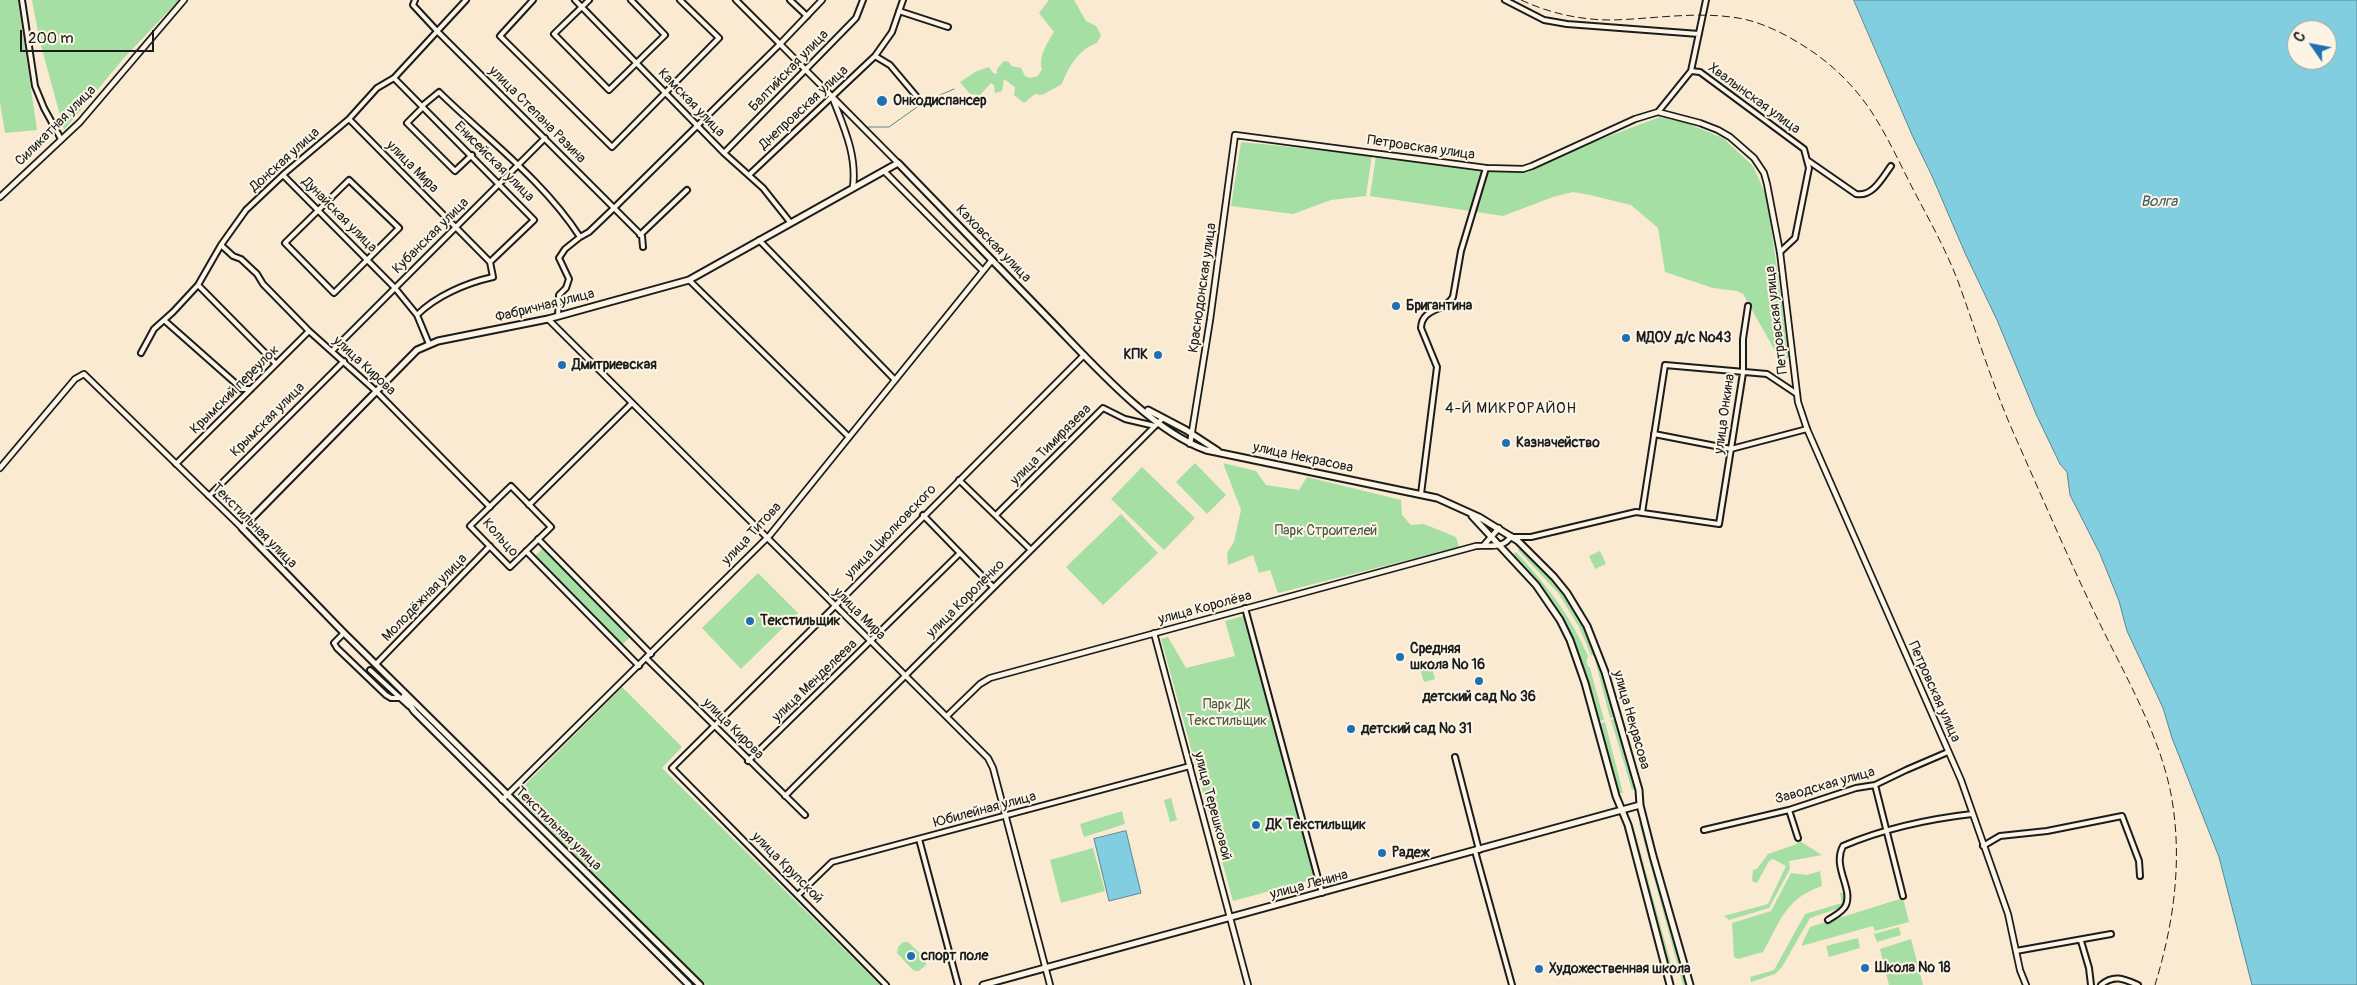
<!DOCTYPE html>
<meta charset="utf-8">
<style>
body{margin:0}
#map{position:relative;width:2357px;height:985px;overflow:hidden;background:#f9ead1;font-family:Pangolin,sans-serif}
canvas{display:block}
.north{position:absolute;left:2287px;top:20px;width:50px;height:50px;box-sizing:border-box;background:#fcf5e5;border:1px solid #a29e95;border-radius:50%;rotate:303deg;font-size:14px;font-weight:700;line-height:20px;text-align:center;color:#1c1c1c}
.north::after{content:'';display:block;margin:auto;width:18px;height:22px;background:#1f6fb2;clip-path:polygon(50% 0,100% 100%,50% 72%,0 100%)}
.scale{position:absolute;left:20px;top:30px;width:134px;height:22px;box-sizing:border-box;border:2px solid #1c1c1c;border-top:0;padding-left:6px;font-size:15px;line-height:18px;white-space:nowrap;color:#1c1c1c;-webkit-text-stroke:4px #fcf5e5;paint-order:stroke}
</style>
<div id="map">
<canvas width="2357" height="985"></canvas>
<div class="north">С</div>
<div class="scale">200 m</div>
</div>
<script>
const ctx = document.querySelector('canvas').getContext('2d');
ctx.lineJoin = 'round';
function fill(path, color) { ctx.fillStyle = color; ctx.fill(path, 'evenodd'); }
function trace(path, color, width, dash) { ctx.strokeStyle = color; ctx.lineWidth = width; ctx.lineCap = dash ? 'butt' : 'round'; ctx.setLineDash(dash || []); ctx.stroke(path); }
function label(font, color, halo, rows, align = 'center') {
  ctx.font = font + ' Pangolin,sans-serif'; ctx.lineWidth = 4; ctx.setLineDash([]); ctx.textBaseline = 'middle'; ctx.strokeStyle = halo; ctx.fillStyle = color; for (const [text, x, y, turn = 0] of rows) {
    ctx.save(); ctx.translate(x, y); ctx.rotate((+turn || 0) * Math.PI / 180); ctx.textAlign = isNaN(turn) ? turn : align; if (halo) ctx.strokeText(text, 0, 0); ctx.fillText(text, 0, 0); ctx.restore();
  }
}
fill(new Path2D(`
 M 0,0 L 18,0 L 37,130 L 5,133 L 0,102 Z
 M 32,0 L 179,0 L 123,59 L 64,130 L 40,42 Z
 M 1049,0 L 1074,0 L 1086,21 L 1096,26 L 1101,35 L 1097,43 C 1079,49 1068,67 1062,84 L 1042,95 L 1035,94 L 1024,103 L 1014,95 L 1015,87 L 1004,79 L 1002,91 L 995,93 L 994,85 L 991,83 L 980,95 L 970,94 L 960,82 L 977,71 L 989,67 L 993,73 L 997,74 L 997,69 L 1004,61 L 1009,62 L 1011,66 L 1021,68 L 1025,76 L 1030,78 L 1038,76 L 1042,69 C 1038,58 1047,43 1054,32 L 1039,13 Z
 M 1660,117 L 1689,124 L 1723,138 L 1753,166 L 1767,197 L 1789,356 L 1782,363 L 1743,294 L 1737,291 L 1713,288 L 1665,272 L 1658,228 L 1631,205 L 1590,195 L 1573,192 L 1553,197 L 1503,216 L 1370,196 L 1376,156 L 1526,173 L 1580,147 Z
 M 1241,142 L 1372,155 L 1366,196 L 1331,200 L 1293,214 L 1231,206 Z
 M 1195,463 L 1226,495 L 1207,514 L 1176,482 Z
 M 1223,463 L 1256,471 L 1266,485 L 1299,490 L 1307,477 L 1401,500 L 1402,515 L 1411,525 L 1424,524 L 1456,537 L 1459,547 L 1278,593 L 1270,570 L 1259,573 L 1253,555 L 1228,565 L 1227,553 L 1234,542 L 1241,510 Z
 M 1142,467 L 1195,518 L 1164,550 L 1111,499 Z
 M 1121,514 L 1158,553 L 1103,605 L 1066,567 Z
 M 1521,547 C 1554,579 1584,616 1599,660 C 1605,679 1610,698 1616,716 L 1610,718 L 1594,656 L 1591,655 L 1579,627 L 1559,594 L 1518,550 Z
 M 543,548 L 630,637 L 622,645 L 534,557 Z
 M 1600,551 L 1606,564 L 1595,569 L 1589,556 Z
 M 1516,552 C 1549,588 1568,612 1588,656 C 1586,661 1586,665 1590,668 L 1604,720 L 1598,721 C 1588,682 1578,639 1555,605 C 1543,587 1528,571 1512,556 Z
 M 758,573 L 798,613 L 741,669 L 702,628 Z
 M 1247,615 L 1318,878 L 1233,901 L 1161,639 L 1168,637 L 1186,668 L 1235,656 L 1225,621 Z
 M 1431,663 L 1435,679 L 1424,682 L 1419,666 Z
 M 622,687 L 682,747 L 662,768 L 880,985 L 706,985 L 515,795 Z
 M 1616,718 L 1636,788 L 1632,790 L 1611,720 Z
 M 1605,722 L 1623,793 L 1618,793 L 1599,724 Z
 M 1171,798 L 1177,820 L 1170,822 L 1164,800 Z
 M 1122,811 L 1125,824 L 1084,837 L 1080,824 Z
 M 1642,822 L 1686,985 L 1683,985 L 1639,823 Z
 M 1633,825 L 1673,971 L 1670,971 L 1630,826 Z
 M 1798,840 L 1822,855 L 1789,861 L 1790,869 L 1769,908 L 1729,920 L 1724,916 L 1768,904 L 1786,866 L 1773,859 L 1769,861 L 1757,883 L 1752,881 L 1753,870 L 1757,869 L 1768,854 L 1797,844 Z
 M 1093,848 L 1105,891 L 1061,903 L 1050,860 Z
 M 1820,871 L 1822,886 C 1785,899 1781,920 1763,952 L 1738,959 L 1734,957 L 1732,923 L 1771,911 L 1791,873 L 1807,875 Z
 M 1840,893 L 1843,893 L 1845,902 L 1843,907 L 1810,918 L 1782,967 L 1775,974 L 1751,982 L 1750,977 L 1774,970 L 1805,914 L 1842,903 Z
 M 1903,898 L 1909,922 L 1875,931 L 1873,926 L 1801,946 L 1810,927 Z
 M 1899,927 L 1901,935 L 1877,942 L 1874,934 Z
 M 1858,938 L 1860,948 L 1829,957 L 1826,946 Z
 M 1911,939 L 1923,985 L 1889,985 L 1880,949 Z
 M 903,942 L 908,942 L 926,959 L 926,965 L 919,971 L 914,971 L 897,953 L 898,947 Z`), '#a6dfa4');
const water = new Path2D(`
 M 1854,0 L 2357,0 L 2357,985 L 2252,985 L 2219,857 L 2172,738 L 2163,708 L 2127,631 L 2119,601 L 2100,554 L 2070,495 L 2067,472 L 2060,464 L 2036,414 L 1997,320 L 1965,253 L 1932,176 L 1913,137 ZM 2297,30 L 2327,30 L 2327,60 L 2297,60 Z
 M 1126,831 L 1141,893 L 1109,901 L 1094,839 Z`);
fill(water, '#82cee1');
trace(water, '#598792', 1);
trace(new Path2D(`
 M 868,127 L 889,127 L 924,102 L 954,89`), '#598792', 1);
const minor = new Path2D(`
 M 22,0 L 35,86 L 44,108 L 61,139
 M 415,0 L 413,5 L 438,32 L 642,236 L 643,247
 M 533,0 L 500,36 L 612,147 L 719,38 L 680,0
 M 575,0 L 724,153 L 763,188 L 790,222
 M 589,0 L 554,34 L 609,90 L 665,35 L 631,0
 M 790,0 L 807,16
 M 1505,0 L 1544,20 L 1567,24 L 1699,34
 M 899,11 L 948,27
 M 875,56 L 890,65 L 917,97
 M 1691,71 L 1706,0
 M 394,78 L 534,220 L 490,262
 M 422,106 L 439,92 C 487,139 543,180 580,237 L 565,249 L 559,258 L 569,279 L 566,288 L 559,295 L 558,316
 M 423,107 L 407,123 L 455,171 L 472,155
 M 1658,112 L 1691,71 L 1700,72 L 1804,149 L 1809,168 L 1795,238 L 1780,252
 M 349,119 L 490,262 L 493,277 C 466,283 436,296 417,315
 M 724,153 L 856,18 L 863,0
 M 1807,160 L 1856,194 C 1873,197 1882,178 1891,166
 M 283,175 L 395,288 L 417,315 L 429,344
 M 749,175 L 875,56 L 892,32 L 903,0
 M 349,180 L 399,228 L 334,293 L 285,243 Z
 M 640,235 L 687,190
 M 580,237 L 589,232 L 614,208 L 780,44 L 736,0
 M 759,240 L 895,380
 M 221,245 L 233,256 L 241,259 L 257,274 L 263,284 L 309,331 L 377,392 L 490,507
 M 689,280 L 849,437
 M 198,285 L 276,364
 M 164,320 L 242,389 L 251,389
 M 332,351 L 545,138
 M 141,353 L 154,329 L 173,312 L 198,285 L 221,245 L 246,210 L 285,173 L 349,119 L 377,88 L 394,78 L 466,0
 M 1654,434 L 1731,449 L 1807,429
 M 176,464 L 309,331
 M 959,480 L 1031,550
 M 511,486 L 551,527 L 510,567 L 470,526 Z
 M 1421,494 L 1437,367 L 1421,328 C 1422,307 1445,312 1453,297 L 1461,251 L 1486,168
 M 209,496 L 344,361
 M 529,505 L 631,404
 M 1642,513 L 1665,365 L 1767,374 L 1797,394
 M 923,515 L 993,587
 M 996,515 L 1103,408 L 1125,419 L 1155,426
 M 1514,537 L 1531,537 L 1636,512 L 1719,524 L 1743,373 L 1743,339 L 1748,306
 M 538,539 L 651,654
 M 526,551 L 639,666
 M 835,606 L 672,768 L 886,985
 M 1245,608 L 1322,893
 M 344,633 L 334,643 L 337,648 L 386,695 L 391,698 L 406,698
 M 646,658 L 805,815
 M 376,664 L 490,546
 M 370,670 L 409,706
 M 1455,757 L 1479,850
 M 748,761 L 960,553
 M 1875,785 L 1903,896
 M 785,796 L 1163,418
 M 1789,810 L 1798,838
 M 1704,830 L 1789,810 L 1856,788 L 1875,785 L 1906,770 L 1948,752
 M 919,839 L 958,985
 M 1983,846 L 2000,836 L 2047,831 L 2122,816 L 2139,861 L 2140,876
 M 1475,851 L 1512,985
 M 798,895 L 832,862 L 1190,766
 M 1828,920 C 1834,916 1843,912 1846,905 C 1853,888 1832,867 1843,846 C 1883,829 1928,819 1972,814
 M 2081,941 L 2089,968 L 2091,985
 M 2016,951 L 2111,934
 M 2101,985 C 2114,974 2124,979 2138,985`);
const tertiary = new Path2D(`
 M 822,0 L 780,44 L 898,163
 M 833,99 C 844,128 857,155 853,187
 M 884,171 L 983,271
 M 0,197 L 80,122 L 184,0
 M 548,319 L 988,758 L 993,768 L 1050,985
 M 1190,444 L 1210,320 L 1235,135 L 1486,168 L 1523,169 L 1532,166 L 1635,119 L 1658,112 L 1700,123 L 1718,130 L 1730,137 L 1754,158 L 1764,173 L 1767,184 L 1780,252 L 1798,402 L 1807,429 L 1961,780 L 2008,914 L 2020,970 L 2026,985
 M 0,468 L 75,379 L 84,374 L 242,528
 M 1484,545 L 1499,528
 M 835,606 L 1084,355
 M 1154,633 L 1248,985
 M 947,716 L 980,684 L 990,678 L 1476,546 C 1489,545 1504,549 1511,536
 M 502,800 L 770,535 L 992,260`);
const secondary = new Path2D(`
 M 1148,410 L 1186,430 L 1218,451
 M 1472,516 L 1536,585 L 1560,620 L 1570,640 L 1585,683 L 1616,796 L 1628,825 L 1670,985
 M 404,696 L 414,711 L 689,985
 M 700,985 L 344,633 L 242,528 L 417,350 L 438,341 L 548,319 L 689,280 L 898,163 C 948,215 999,267 1049,319 C 1090,361 1151,431 1206,450 L 1437,498 L 1479,517 L 1518,541 L 1554,577 L 1567,593 L 1587,626 L 1605,672 L 1639,790 L 1640,805 L 1653,856 L 1690,985
 M 983,985 L 1640,805`);
trace(minor, '#1c1c1c', 8);
trace(tertiary, '#1c1c1c', 8);
trace(secondary, '#1c1c1c', 9);
trace(minor, '#fcf5e5', 4);
trace(tertiary, '#fcf5e5', 4.5);
trace(secondary, '#fcf5e5', 5);
trace(new Path2D(`
 M 1521,0 C 1549,13 1580,20 1611,20 C 1654,19 1695,11 1738,18 C 1763,22 1789,36 1810,50 C 1834,66 1855,87 1871,111 C 1888,137 1901,166 1915,193 C 1931,223 1947,252 1959,284 C 1977,334 1992,384 2014,434 C 2042,497 2069,560 2099,622 C 2126,677 2159,734 2171,794 C 2183,859 2174,923 2155,985`), '#1c1c1c', 1, [8, 4]);
for (const [x, y, r, color] of [
 [882,101,6,"#1f6fb2"],
 [1396,306,5,"#1f6fb2"],
 [1626,338,5,"#1f6fb2"],
 [1158,355,5,"#1f6fb2"],
 [562,365,5,"#1f6fb2"],
 [1506,443,5,"#1f6fb2"],
 [750,621,5,"#1f6fb2"],
 [1400,657,5,"#1f6fb2"],
 [1479,681,5,"#1f6fb2"],
 [1351,729,5,"#1f6fb2"],
 [1256,825,5,"#1f6fb2"],
 [1382,853,5,"#1f6fb2"],
 [911,956,5,"#1f6fb2"],
 [1865,968,5,"#1f6fb2"],
 [1539,969,5,"#1f6fb2"]
]) { const dot = new Path2D(); dot.arc(x, y, r, 0, 2 * Math.PI); ctx.fillStyle = color; ctx.fill(dot); trace(dot, '#fcf5e5', 2); }
label('14px', '#1c1c1c', '#fcf5e5', [
 ["Балтийская улица",789,71,-46],
 ["Хвалынская улица",1754,99,36],
 ["Камская улица",691,103,46],
 ["Днепровская улица",804,108,-43],
 ["улица Степана Разина",537,115,45],
 ["Силикатная улица",56,126,-45],
 ["Петровская улица",1421,148,8],
 ["Донская улица",285,160,-42],
 ["Енисейская улица",494,162,45],
 ["улица Мира",412,167,45],
 ["Дунайская улица",339,215,45],
 ["Кубанская улица",431,236,-45],
 ["Каховская улица",993,244,46],
 ["Краснодонская улица",1203,288,-82],
 ["Фабричная улица",545,306,-14],
 ["Петровская улица",1777,320,-97],
 ["улица Кирова",364,366,43],
 ["Крымский переулок",235,390,-45],
 ["улица Онкина",1725,414,-82],
 ["Крымская улица",268,420,-45],
 ["улица Тимирязева",1051,445,-45],
 ["улица Некрасова",1303,458,12],
 ["Текстильная улица",254,526,45],
 ["улица Циолковского",891,532,-46],
 ["улица Титова",752,534,-47],
 ["Кольцо",500,538,48],
 ["Молодёжная улица",425,598,-46],
 ["улица Короленко",966,599,-45],
 ["улица Королёва",1205,608,-15],
 ["улица Мира",859,614,45],
 ["улица Менделеева",815,681,-44],
 ["Петровская улица",1934,692,66],
 ["улица Некрасова",1631,720,74],
 ["улица Кирова",733,729,45],
 ["Заводская улица",1825,786,-16],
 ["улица Терешковой",1212,806,75],
 ["Юбилейная улица",985,810,-15],
 ["Текстильная улица",558,829,44],
 ["улица Крупской",787,868,45],
 ["улица Ленина",1309,885,-15]
]);
label('bold 14px', '#1c1c1c', '#fcf5e5', [
 ["Онкодиспансер",893,101],
 ["Бригантина",1406,306],
 ["МДОУ д/с №43",1636,338],
 ["КПК",1148,355,"right"],
 ["Дмитриевская",572,365],
 ["Казначейство",1516,443],
 ["Текстильщик",760,621],
 ["Средняя",1410,649],
 ["школа № 16",1410,665],
 ["детский сад № 36",1479,697,"center"],
 ["детский сад № 31",1361,729],
 ["ДК Текстильщик",1266,825],
 ["Радеж",1392,853],
 ["спорт поле",921,956],
 ["Школа № 18",1875,968],
 ["Художественная школа",1549,969]
], 'left');
label('14px', '#455645', '#fcf5e5', [
 ["Парк Строителей",1326,531],
 ["Парк ДК",1227,705],
 ["Текстильщик",1227,721]
]);
label('italic 15px', '#405a61', '#fcf5e5', [
 ["Волга",2159,202]
]);
ctx.letterSpacing = '1px';
label('15px', '#1c1c1c', '#fcf5e5', [
 ["4-Й МИКРОРАЙОН",1511,409]
]);
ctx.letterSpacing = '0px';
</script>
